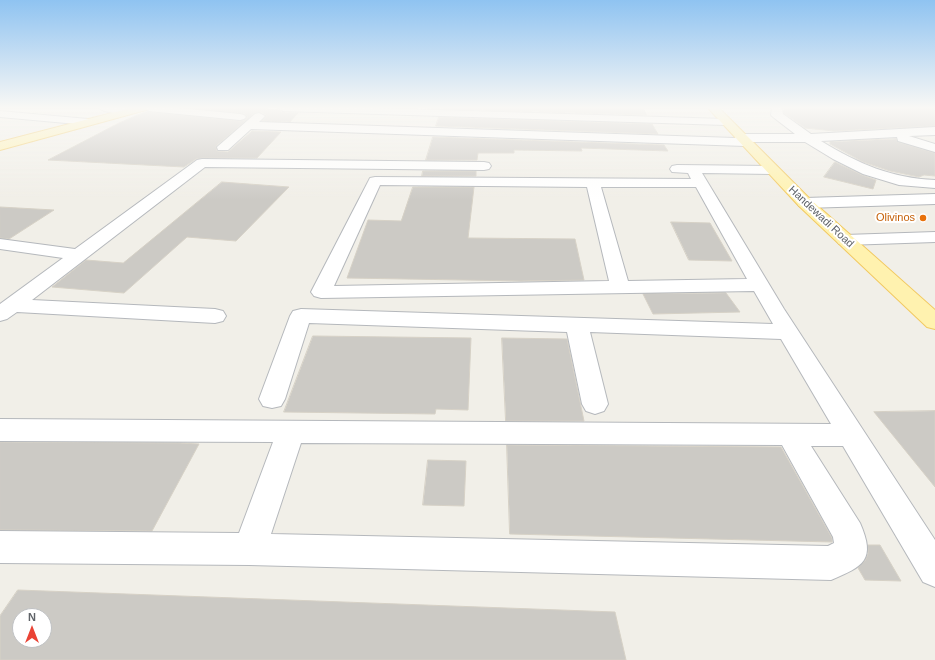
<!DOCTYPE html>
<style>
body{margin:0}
#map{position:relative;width:935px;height:660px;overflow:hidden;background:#f1efe8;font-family:Helvetica,sans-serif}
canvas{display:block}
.north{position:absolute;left:12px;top:608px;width:40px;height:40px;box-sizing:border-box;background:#fff;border:1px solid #bfc1c3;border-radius:50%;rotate:0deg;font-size:11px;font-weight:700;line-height:16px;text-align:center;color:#5f6368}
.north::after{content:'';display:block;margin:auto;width:14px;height:18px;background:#ea4335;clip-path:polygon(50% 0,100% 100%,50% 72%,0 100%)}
</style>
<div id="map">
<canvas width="935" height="660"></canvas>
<div class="north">N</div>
</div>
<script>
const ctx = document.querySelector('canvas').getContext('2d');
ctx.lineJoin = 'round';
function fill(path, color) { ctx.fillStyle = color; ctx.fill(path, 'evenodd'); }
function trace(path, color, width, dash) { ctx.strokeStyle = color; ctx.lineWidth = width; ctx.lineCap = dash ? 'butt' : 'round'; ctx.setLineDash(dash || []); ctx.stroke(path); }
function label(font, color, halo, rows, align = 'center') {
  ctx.font = font + ' Helvetica,sans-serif'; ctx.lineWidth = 4; ctx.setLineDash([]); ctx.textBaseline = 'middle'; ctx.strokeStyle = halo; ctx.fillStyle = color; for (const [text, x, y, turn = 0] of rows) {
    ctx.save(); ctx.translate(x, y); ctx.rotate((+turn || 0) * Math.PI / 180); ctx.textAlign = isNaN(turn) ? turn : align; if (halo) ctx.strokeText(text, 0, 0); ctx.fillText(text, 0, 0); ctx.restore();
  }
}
const building = new Path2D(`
 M 189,108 L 277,109 L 283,112 L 298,113 L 290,122 L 262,121 L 266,117 L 266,115 L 260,112 L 255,113 L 216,146 L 217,151 L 228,152 L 252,131 L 281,132 L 257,158 L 202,158 L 196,159 L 184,167 L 48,160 L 119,123 L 147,111 L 240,121 L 245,120 L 248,117 L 245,114 L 240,113 Z
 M 442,108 L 643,108 L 647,115 L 441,109 Z
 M 783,108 L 935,108 L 935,126 L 834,131 L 805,128 L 784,113 Z
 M 439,117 L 652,124 L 658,134 L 436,126 Z
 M 433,137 L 664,145 L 668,151 L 581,148 L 582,151 L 514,150 L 514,153 L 478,153 L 477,160 L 426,160 Z
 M 896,139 L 898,142 L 935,153 L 935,176 L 924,175 L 919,177 L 890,171 L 863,162 L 830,144 L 830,142 Z
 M 835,162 L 862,175 L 876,180 L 873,189 L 824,177 Z
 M 423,171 L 476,171 L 476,176 L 422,176 Z
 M 222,182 L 289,187 L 236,241 L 187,237 L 124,293 L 52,287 L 86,260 L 123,263 Z
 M 413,187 L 474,187 L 468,238 L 575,239 L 584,280 L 521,281 L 347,278 L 368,220 L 401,221 Z
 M 0,207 L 54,210 L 9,239 L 0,238 Z
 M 671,222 L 710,223 L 732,261 L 689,260 Z
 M 726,293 L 740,312 L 653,314 L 643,294 Z
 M 313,336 L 471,338 L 468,410 L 436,409 L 435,414 L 284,412 Z
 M 502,338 L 567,339 L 584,421 L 506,421 Z
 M 935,411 L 935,487 L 874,412 Z
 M 0,442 L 180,443 L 199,444 L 152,531 L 0,530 Z
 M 507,445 L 781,447 L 832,538 L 832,542 L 510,534 Z
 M 428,460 L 466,461 L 464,506 L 423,505 Z
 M 868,545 L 880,545 L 901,581 L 865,580 L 858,568 L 865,561 L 868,554 Z
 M 18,590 L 615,612 L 626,660 L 0,660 L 0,616 ZM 20,616 L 44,616 L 44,640 L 20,640 Z`);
fill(building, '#cccac5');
trace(building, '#d6d1c6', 1);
const minor = new Path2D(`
 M 99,108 L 130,108 L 135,109 L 136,111 C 132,116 103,113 99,108 Z
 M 144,108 L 178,108 L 240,114 L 244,115 L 246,117 L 244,119 L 240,120 L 149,111 Z
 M 278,108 L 374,108 L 725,119 L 729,120 L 731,122 L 729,124 L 725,125 L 283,111 Z
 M 772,108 L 782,108 L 783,114 L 811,134 L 935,127 L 935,135 L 909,136 L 935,144 L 935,152 L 898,141 L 897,137 L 821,141 C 859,164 891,178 935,180 L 935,188 L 899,185 L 863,174 L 833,159 L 805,142 L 751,142 L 749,145 L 745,146 L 251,129 L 228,150 L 218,150 L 217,147 L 255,114 L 259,113 L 265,116 L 259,122 L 735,138 L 737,135 L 741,134 L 795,134 L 773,117 L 771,115 Z
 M 0,111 L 88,119 L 92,120 L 94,122 L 92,124 L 88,125 L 0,117 Z
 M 202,159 L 484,162 L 489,163 L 491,166 L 489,169 L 484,170 L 205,167 L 32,300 L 215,309 L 223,311 L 226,316 L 223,321 L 215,323 L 17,312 L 7,319 L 0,321 L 0,304 L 63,258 L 0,249 L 0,239 L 75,249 L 197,160 Z
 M 677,165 L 772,166 L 777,167 L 779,170 L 777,173 L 772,174 L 702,173 L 784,309 L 935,540 L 935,587 L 923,582 L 843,446 L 811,446 L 860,523 C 876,560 864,566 831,580 L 249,565 L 0,563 L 0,531 L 239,533 L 273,442 L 0,441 L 0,419 L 831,424 L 781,339 L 590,332 L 608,404 L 604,411 L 595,414 L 586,411 L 582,404 L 567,332 L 309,323 L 285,399 L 281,406 L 272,408 L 263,406 L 259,399 L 290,316 L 293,311 L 301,309 L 773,324 L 754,291 L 321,298 L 314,296 L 311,292 L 370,178 L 375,177 L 691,179 L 688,173 L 672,172 L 670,169 L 672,166 ZM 380,185 L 587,187 L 609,281 L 334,286 ZM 601,187 L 696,187 L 747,279 L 628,281 ZM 301,443 L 782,445 L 833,537 L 834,543 L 828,546 L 271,534 Z
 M 935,194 L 935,204 L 805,208 L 799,206 L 797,203 L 799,200 L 805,198 Z
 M 935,232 L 935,242 L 845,245 L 839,244 L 836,240 L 839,236 L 845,235 Z`);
const major = new Path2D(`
 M 131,108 L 147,108 L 146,110 L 0,150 L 0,142 Z
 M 708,108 L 719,108 L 811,200 L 935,310 L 935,329 L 927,327 L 799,206 Z`);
trace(minor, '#b5b8bc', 2);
trace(major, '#f2c960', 2);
fill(minor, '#fff');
fill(major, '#fff2af');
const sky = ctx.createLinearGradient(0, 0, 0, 200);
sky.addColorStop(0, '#8fc3f1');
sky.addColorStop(0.54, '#f9f8f5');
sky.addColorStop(1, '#f9f8f500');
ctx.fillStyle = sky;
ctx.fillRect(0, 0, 935, 200);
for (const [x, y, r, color] of [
 [923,218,4,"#e8710a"]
]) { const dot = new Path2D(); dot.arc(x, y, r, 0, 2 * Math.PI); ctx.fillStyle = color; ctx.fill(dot); trace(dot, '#fff', 1.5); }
label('11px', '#5f6368', '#fff', [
 ["Handewadi Road",821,217,43]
]);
label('11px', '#c56008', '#fff', [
 ["Olivinos",915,218]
], 'right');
</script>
